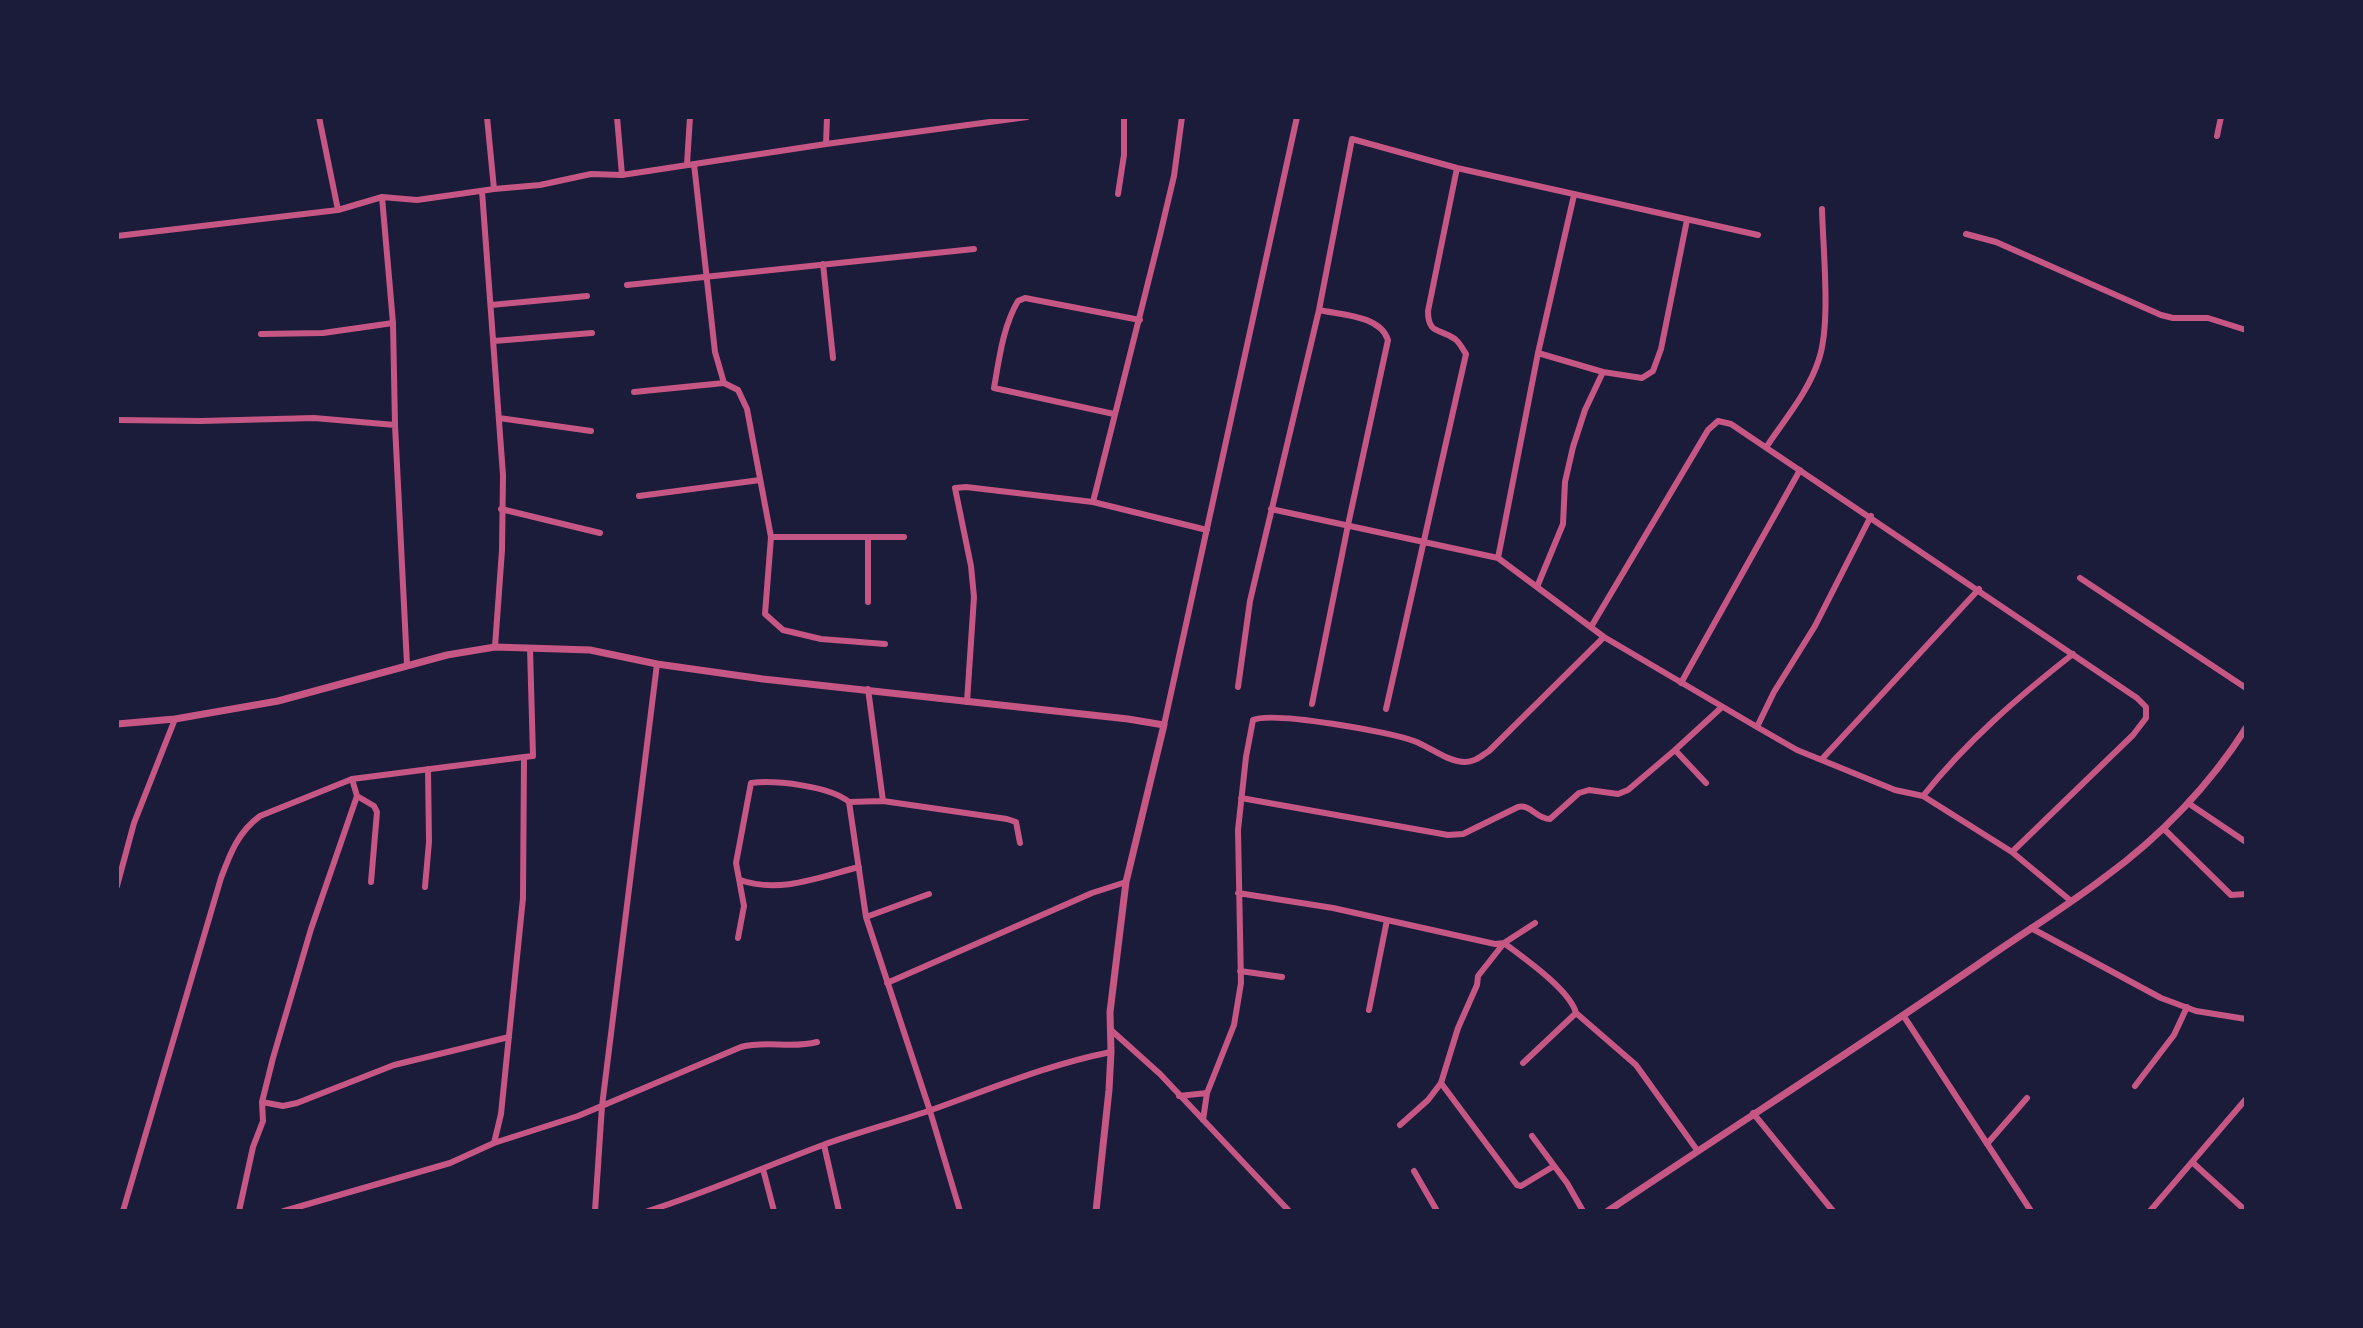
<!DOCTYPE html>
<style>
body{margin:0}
#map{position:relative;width:2363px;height:1328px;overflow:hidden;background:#1b1b3a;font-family:Karla,sans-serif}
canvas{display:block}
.frame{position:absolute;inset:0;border:119px solid #1b1b3a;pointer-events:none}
</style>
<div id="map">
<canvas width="2363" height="1328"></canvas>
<div class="frame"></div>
</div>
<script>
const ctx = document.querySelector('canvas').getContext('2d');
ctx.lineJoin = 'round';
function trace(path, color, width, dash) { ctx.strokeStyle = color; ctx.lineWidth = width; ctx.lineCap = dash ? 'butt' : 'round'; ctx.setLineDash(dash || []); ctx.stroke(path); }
trace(new Path2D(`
 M 319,117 L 338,210
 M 487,117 L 494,189
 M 617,117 L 622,175
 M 2217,136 L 2221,117
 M 826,144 L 827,117
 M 687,164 L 690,117
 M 694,164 L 715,352 L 724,383
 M 482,191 L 503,475 L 502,550 L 495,647
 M 1118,194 L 1124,155 L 1124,117
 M 1966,234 L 1996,242 L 2161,315 L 2173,318 L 2208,318 L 2246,330
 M 117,236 L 338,210 L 382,197 L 417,200 L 494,189 L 540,185 L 591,174 L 622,175 L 826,144 L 1027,117
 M 823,264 L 833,358
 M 627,285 L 974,249
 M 491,305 L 587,296
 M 261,334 L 323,333 L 393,323
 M 494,341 L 592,333
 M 1538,353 L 1603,372 L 1642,378 L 1653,371 L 1661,349 L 1687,220
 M 634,392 L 724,383 L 738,390 L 747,409 L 771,537 L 765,614 L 783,630 L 821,639 L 885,644
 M 1114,414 L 994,388 C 999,360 1003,326 1018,301 L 1025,298 L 1140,320
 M 499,418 L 591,431
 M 117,420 L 201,421 L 314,418 L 395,425 L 393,323 L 382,197
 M 395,425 L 407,665
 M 1767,446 C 1785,419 1809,391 1819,359 C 1831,323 1823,250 1822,209
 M 639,496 L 760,480
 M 1093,502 L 1160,235 L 1174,176 L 1182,117
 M 501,509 L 600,533
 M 1271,509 L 1498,558 L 1604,637 L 1757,727 L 1797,750 L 1895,790 L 1923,796 L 2012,852 L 2071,901
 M 771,537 L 904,537
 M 868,537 L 868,602
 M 1498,558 L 1538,353 L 1574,195
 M 2080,578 L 2246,688
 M 1537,587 L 1563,524 L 1565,482 L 1573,447 L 1585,410 L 1603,372
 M 1591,627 L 1708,430 L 1718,421 L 1731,424 L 2137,698 L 2146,707 L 2146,718 L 2133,735 L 2012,852
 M 1681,683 L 1800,470
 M 1238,687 L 1250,601 L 1319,310 L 1352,139 L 1457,168 L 1758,235
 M 868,689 L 883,801
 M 967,702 L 974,597 L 971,566 L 955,488 L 966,487 L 1093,502 L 1207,530
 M 1312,704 L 1348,525 L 1388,340 C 1380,315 1341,315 1319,310
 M 1386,709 L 1466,354 C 1462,348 1460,343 1455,339 C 1440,328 1428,335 1428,311 L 1457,168
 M 1164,725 L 1297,117
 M 1757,727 L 1774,692 L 1815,626 L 1871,516
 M 1822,759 L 1979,589
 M 1706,783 L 1675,750 L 1722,707
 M 357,796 L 374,806 L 377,812 L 371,882
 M 1923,796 C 1967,741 2018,697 2073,654
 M 1241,798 L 1448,835 L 1463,834 L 1518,807 C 1531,804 1536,819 1550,819 L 1579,793 L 1589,790 L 1618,794 L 1628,790 L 1675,750
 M 849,802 L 866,917 L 930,1111 L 960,1211
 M 2188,803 L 2246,842
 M 2163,828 L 2231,895 L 2246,894
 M 740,880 C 779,894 820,877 859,867
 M 117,886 L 134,823 L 175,719
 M 425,887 L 429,842 L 428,769
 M 1238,893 L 1333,908 L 1495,944 L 1504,943 C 1524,958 1570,990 1576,1013 L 1636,1065 L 1697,1150
 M 866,917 L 929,894
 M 2031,928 L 2161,998 L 2196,1011 L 2246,1019
 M 738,938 L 744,906 L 736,863 L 751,783 C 775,780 830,786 849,802 L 883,801 L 1007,819 L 1016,822 L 1020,843
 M 1240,971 L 1282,977
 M 887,983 L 1092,893 L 1126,882
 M 1369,1010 L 1387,920
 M 1903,1015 L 2031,1211
 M 1111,1030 L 1160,1074 L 1289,1211
 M 1523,1063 L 1576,1013
 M 1441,1083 L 1517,1185 L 1521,1186 L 1554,1166
 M 2135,1086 L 2174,1035 L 2187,1007
 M 1179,1096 L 1207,1093
 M 262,1102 L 283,1106 L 297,1103 L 394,1065 L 509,1037
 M 1753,1113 L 1833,1211
 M 1203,1120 L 1207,1093 L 1234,1025 L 1241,983 L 1238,830 L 1246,757 L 1253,720 C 1273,711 1391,732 1414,741 C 1430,747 1448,762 1465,762 C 1475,762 1481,756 1489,751 L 1604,637
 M 1400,1125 L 1428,1100 L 1441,1083 L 1458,1028 L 1477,985 L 1478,976 L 1504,943 L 1535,923
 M 1532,1136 L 1567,1183 L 1583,1211
 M 494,1143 L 501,1114 L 523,898 L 524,757 L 533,756 L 530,648
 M 1987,1144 L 2027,1098
 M 824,1145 L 839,1211
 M 2192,1162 L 2246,1211
 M 763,1169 L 774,1211
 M 1414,1171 L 1437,1211
 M 123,1211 L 221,878 C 230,854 238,832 260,816 L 352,779 L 524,757
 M 239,1211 L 253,1147 L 263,1121 L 262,1102 L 273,1058 L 311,929 L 357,796 L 352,779
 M 284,1211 L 450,1163 L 494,1143 L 578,1116 L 741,1047 C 766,1040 792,1049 817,1042
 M 595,1211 L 602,1106 L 657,664
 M 648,1211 C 708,1192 764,1167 823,1145 C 859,1132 897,1122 934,1109 C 993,1088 1050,1064 1111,1052
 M 2150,1211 L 2246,1099`), '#c65784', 6);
trace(new Path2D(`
 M 117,724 L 175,719 L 278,701 L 447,655 L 495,647 L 590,650 L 657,664 L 763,679 L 1128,719 L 1164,725 L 1126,882 L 1110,1012 L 1111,1052 L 1109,1090 L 1096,1211
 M 1608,1211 C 1733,1127 1860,1046 1983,961 C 2023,933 2066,907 2105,877 C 2160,837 2210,785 2246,728`), '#c65784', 7);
</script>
